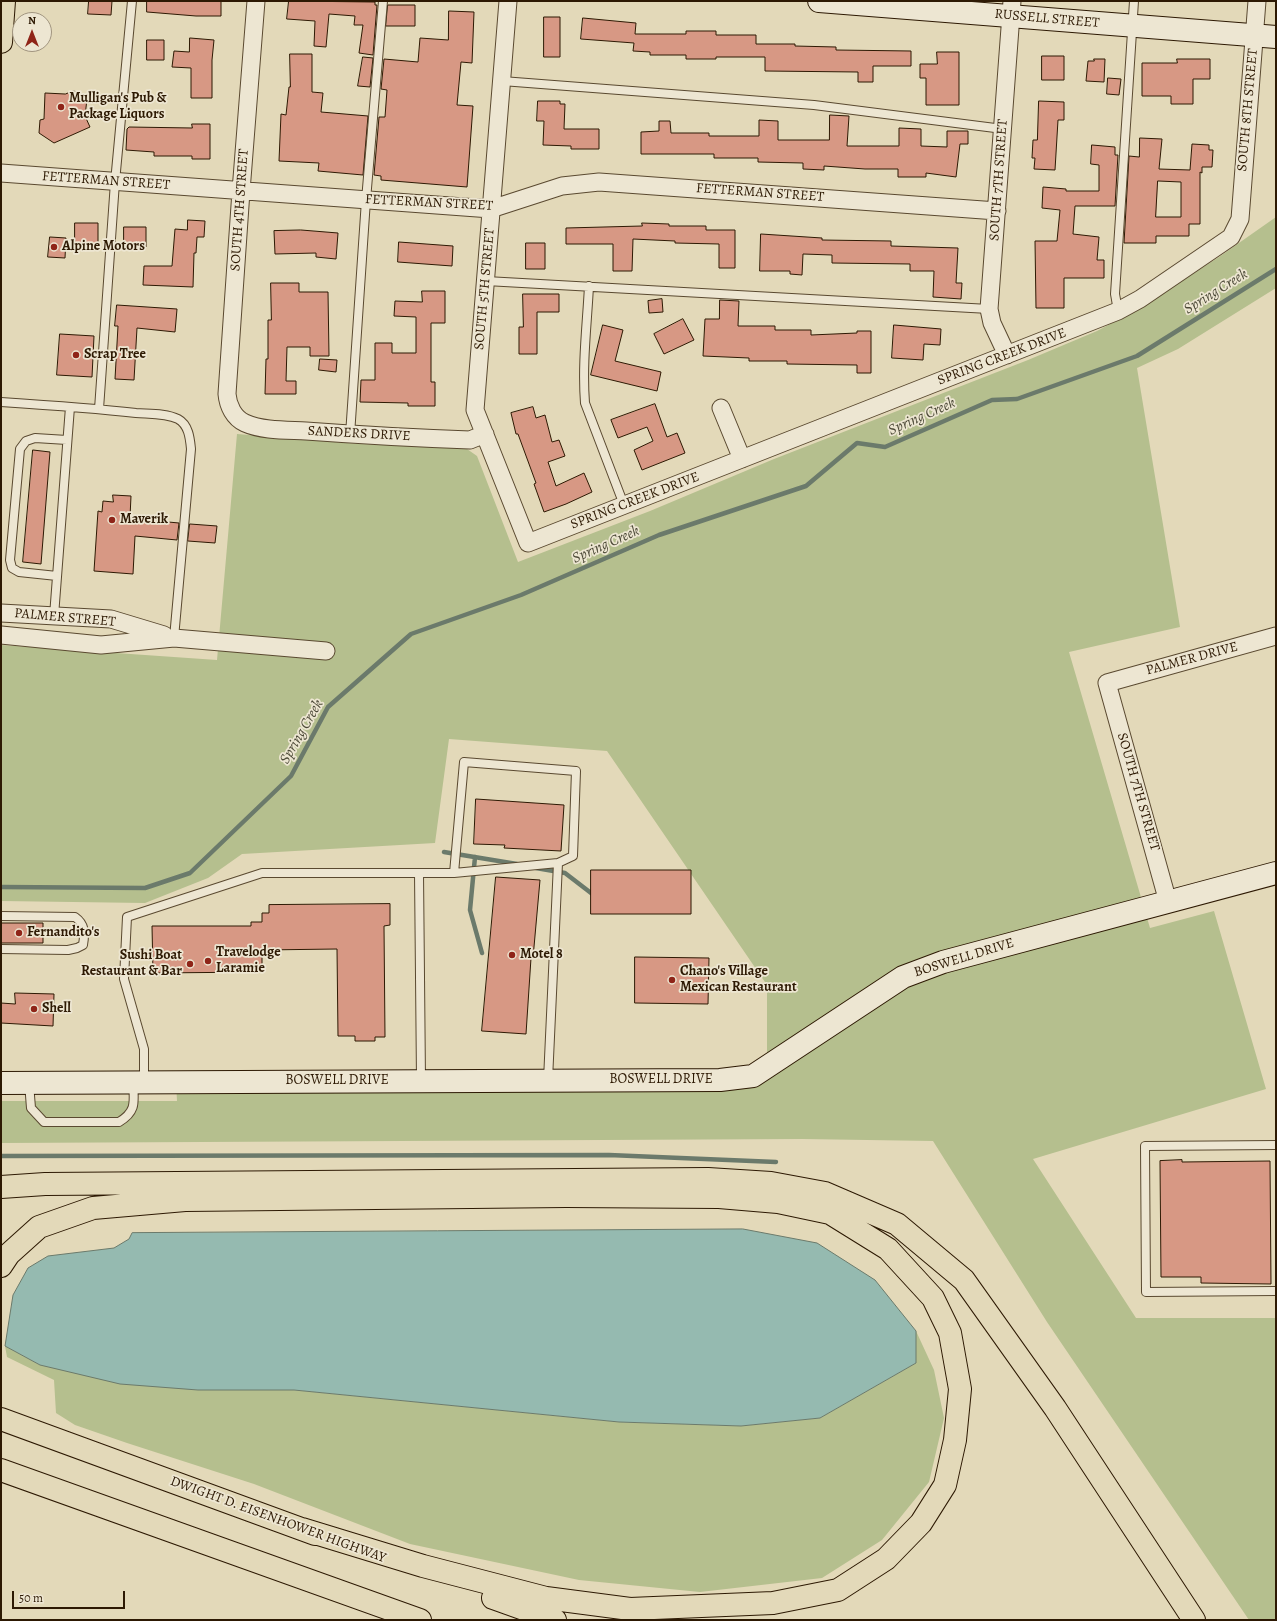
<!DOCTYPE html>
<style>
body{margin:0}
#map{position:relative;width:1277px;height:1621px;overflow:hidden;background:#e3d9b9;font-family:Alegreya,serif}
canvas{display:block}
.frame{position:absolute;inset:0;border:2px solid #2d1903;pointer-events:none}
.north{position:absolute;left:12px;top:12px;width:40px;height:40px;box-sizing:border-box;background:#ede6d2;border:1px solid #a0947f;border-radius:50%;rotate:0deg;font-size:11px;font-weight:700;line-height:16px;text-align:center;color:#2d1903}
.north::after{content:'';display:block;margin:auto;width:14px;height:18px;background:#8f2418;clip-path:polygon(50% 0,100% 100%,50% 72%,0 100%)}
.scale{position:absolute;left:12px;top:1591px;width:113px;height:18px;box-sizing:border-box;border:2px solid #2d1903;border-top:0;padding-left:5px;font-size:12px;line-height:14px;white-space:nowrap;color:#2d1903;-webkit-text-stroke:3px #ede6d2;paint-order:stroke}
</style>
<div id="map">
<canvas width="1277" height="1621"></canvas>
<div class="frame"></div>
<div class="north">N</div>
<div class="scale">50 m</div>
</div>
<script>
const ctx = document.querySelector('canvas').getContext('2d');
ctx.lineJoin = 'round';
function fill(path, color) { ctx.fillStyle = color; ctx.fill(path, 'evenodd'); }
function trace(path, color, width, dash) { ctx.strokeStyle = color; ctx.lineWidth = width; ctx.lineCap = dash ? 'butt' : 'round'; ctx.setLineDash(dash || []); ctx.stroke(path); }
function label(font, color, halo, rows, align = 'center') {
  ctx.font = font + ' Alegreya,serif'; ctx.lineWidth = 3.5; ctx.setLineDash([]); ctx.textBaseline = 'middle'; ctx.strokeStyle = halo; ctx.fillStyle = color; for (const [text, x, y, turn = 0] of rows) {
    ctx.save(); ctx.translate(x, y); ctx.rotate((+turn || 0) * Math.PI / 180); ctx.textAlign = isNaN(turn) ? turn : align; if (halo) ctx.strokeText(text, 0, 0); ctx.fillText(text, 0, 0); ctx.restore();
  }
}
fill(new Path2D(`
 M 1276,217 L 1276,288 L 1178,349 L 1137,368 L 1180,627 L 1069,652 L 1150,928 L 1214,911 L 1266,1089 L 1033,1159 L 1136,1318 L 1276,1318 L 1276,1620 L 1249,1620 L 1047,1322 L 933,1141 L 802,1139 L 1,1143 L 1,1101 L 177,1101 L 176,1082 L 720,1080 L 767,1067 L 767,985 L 607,751 L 449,739 L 435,843 L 242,854 L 208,878 L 145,903 L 1,901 L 1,645 L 217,660 L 237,434 L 359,444 L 438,446 L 467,449 L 477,456 L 518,562 L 650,511 L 774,459 L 1028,360 L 1097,331 L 1138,309 L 1219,257 Z
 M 916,1331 L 934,1370 L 944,1418 L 929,1482 L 882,1540 L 822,1578 L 700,1592 L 579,1580 L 410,1544 L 254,1484 L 127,1443 L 75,1425 L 56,1413 L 54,1380 L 7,1357 L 5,1346 L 40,1365 L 198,1390 L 294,1390 L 619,1422 L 741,1426 L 820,1418 L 916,1363 Z`), '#b5bf8e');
const water = new Path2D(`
 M 743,1229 L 817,1243 L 875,1280 L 916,1331 L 916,1363 L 820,1418 L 741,1426 L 619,1422 L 294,1390 L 198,1390 L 120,1384 L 40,1365 L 5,1346 L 13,1295 L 28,1268 L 48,1256 L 114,1248 L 129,1239 L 132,1233 Z`);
fill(water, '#95bab0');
trace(water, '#6b7a6b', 1);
trace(new Path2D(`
 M 444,852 L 517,864
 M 475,857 L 470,910 L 482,953
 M 536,868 L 565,873 L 591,893
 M 1,887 L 145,888 L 190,873 L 291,776 L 328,707 L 411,634 L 521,595 L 659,535 L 806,486 L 857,443 L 885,447 L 992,400 L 1017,399 L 1137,356 L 1276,269
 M 1,1156 L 609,1155 L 776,1162`), '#6b7a6b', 4.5);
const building = new Path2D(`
 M 89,1 L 112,1 L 111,15 L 88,14 Z
 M 147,1 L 221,1 L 221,16 L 196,16 L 147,12 Z
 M 289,1 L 375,2 L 375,5 L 377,5 L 373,55 L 359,53 L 363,25 L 354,25 L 355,16 L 329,14 L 326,47 L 314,46 L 315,21 L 287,19 Z
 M 388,5 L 415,5 L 415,26 L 386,26 Z
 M 449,11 L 474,12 L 472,63 L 461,62 L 457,105 L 473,106 L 467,187 L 381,180 L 381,176 L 374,175 L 379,117 L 385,117 L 387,90 L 381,89 L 384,59 L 418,62 L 420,38 L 448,40 Z
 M 544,17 L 560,17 L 560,57 L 544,57 Z
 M 583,18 L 636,23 L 635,34 L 686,34 L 686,31 L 716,31 L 716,35 L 756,35 L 756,44 L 795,44 L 795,46 L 836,47 L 836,50 L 911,51 L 911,66 L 873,66 L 873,82 L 858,82 L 858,72 L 765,71 L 765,57 L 716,57 L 716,59 L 686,59 L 686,55 L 650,55 L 650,52 L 633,51 L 634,43 L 581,39 Z
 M 190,38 L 214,40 L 212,60 L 212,98 L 191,98 L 191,68 L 172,67 L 174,51 L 189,52 Z
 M 147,40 L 164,40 L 164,60 L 147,60 Z
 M 937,52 L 959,52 L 959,105 L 926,105 L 926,78 L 920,78 L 920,64 L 937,64 Z
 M 290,54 L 312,54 L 312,92 L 323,93 L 321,112 L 368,116 L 363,175 L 318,171 L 319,163 L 279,161 L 281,114 L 286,115 L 289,87 L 290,87 Z
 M 1042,56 L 1064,56 L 1064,80 L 1042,80 Z
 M 363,57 L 373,58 L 370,87 L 358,86 Z
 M 1094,59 L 1105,59 L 1104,82 L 1086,81 L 1088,61 L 1094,61 Z
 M 1177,59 L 1210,59 L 1210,79 L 1193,79 L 1193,104 L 1171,104 L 1171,96 L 1142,96 L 1142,63 L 1177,63 Z
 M 1108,78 L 1121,79 L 1119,95 L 1107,94 Z
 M 74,91 L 87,99 L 85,116 L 90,127 L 54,143 L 39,133 L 40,120 L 44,119 L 45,93 L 65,94 Z
 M 538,101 L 560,101 L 560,104 L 565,104 L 564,129 L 599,129 L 599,149 L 571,149 L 571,146 L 543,145 L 544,121 L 537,121 Z
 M 1039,101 L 1064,102 L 1064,120 L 1058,120 L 1055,170 L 1034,169 L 1035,158 L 1032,158 L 1033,140 L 1037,140 Z
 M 830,115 L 849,116 L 847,146 L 899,146 L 899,128 L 921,129 L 921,146 L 947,147 L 947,131 L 968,131 L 968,144 L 960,144 L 956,177 L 926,173 L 926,177 L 898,177 L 898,169 L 865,169 L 824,166 L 824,170 L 803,169 L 803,163 L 758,162 L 758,158 L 714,158 L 714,154 L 641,154 L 641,132 L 659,131 L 659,121 L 670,121 L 671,133 L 709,133 L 709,136 L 759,136 L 759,120 L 778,121 L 778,140 L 829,140 Z
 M 192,124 L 210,124 L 210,159 L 192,159 L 192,156 L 154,156 L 154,152 L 126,150 L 127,129 L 129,127 L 192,128 Z
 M 1140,138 L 1162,139 L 1159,169 L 1190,170 L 1192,144 L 1209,145 L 1209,150 L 1213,150 L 1212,167 L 1202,167 L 1202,173 L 1200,172 L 1200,224 L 1189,224 L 1189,236 L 1156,236 L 1156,243 L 1124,243 L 1129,156 L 1139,157 ZM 1158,181 L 1181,182 L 1181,217 L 1156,217 Z
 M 1092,145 L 1115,147 L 1115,155 L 1118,155 L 1115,206 L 1075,206 L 1073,234 L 1099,237 L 1097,260 L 1104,260 L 1104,278 L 1064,278 L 1064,308 L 1036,308 L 1035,241 L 1057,241 L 1060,210 L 1042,208 L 1043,187 L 1066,189 L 1066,191 L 1099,191 L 1099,165 L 1091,164 Z
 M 188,220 L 205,221 L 204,237 L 197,237 L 196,253 L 194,253 L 193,287 L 143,285 L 144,266 L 172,266 L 175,229 L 187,230 Z
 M 75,223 L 98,223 L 98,248 L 75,248 Z
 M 642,223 L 669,224 L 669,226 L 706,226 L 706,230 L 735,230 L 735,268 L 719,268 L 719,244 L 675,243 L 675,241 L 633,239 L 632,271 L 613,271 L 613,244 L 566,244 L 566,228 L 642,226 Z
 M 124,227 L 146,227 L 146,247 L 124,247 Z
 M 301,230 L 338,233 L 336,259 L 316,257 L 316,253 L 275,254 L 274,231 Z
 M 761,234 L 822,238 L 822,240 L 891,241 L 891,246 L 958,248 L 956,283 L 962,283 L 961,299 L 933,297 L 934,271 L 910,271 L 910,264 L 832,263 L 832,255 L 803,254 L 802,275 L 790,274 L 790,271 L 760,271 Z
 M 50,237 L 66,238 L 65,258 L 48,257 Z
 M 399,242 L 453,246 L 452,266 L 398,262 Z
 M 526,243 L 545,243 L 545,269 L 526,269 Z
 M 271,283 L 299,283 L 299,292 L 328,292 L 329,356 L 310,356 L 310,347 L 287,347 L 286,381 L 296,381 L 296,394 L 265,394 L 266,359 L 268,359 L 268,320 L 271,320 Z
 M 422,291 L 445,291 L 445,323 L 431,323 L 431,382 L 435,382 L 435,406 L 408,406 L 408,403 L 360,402 L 361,380 L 375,380 L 375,343 L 392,343 L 392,353 L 416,353 L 416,317 L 394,316 L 395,301 L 422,302 Z
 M 523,294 L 559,294 L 559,312 L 537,312 L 537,354 L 519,354 L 519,327 L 523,327 Z
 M 662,299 L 663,312 L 649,313 L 648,301 Z
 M 720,300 L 739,301 L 738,326 L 775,326 L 775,330 L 811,330 L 811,335 L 857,333 L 857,331 L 871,331 L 871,373 L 857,373 L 857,365 L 787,364 L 787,361 L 749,361 L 749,358 L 703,356 L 705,319 L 719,319 Z
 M 117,305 L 177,309 L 175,332 L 137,328 L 134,380 L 115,379 L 118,326 L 115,326 Z
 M 683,319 L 694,340 L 664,354 L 654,334 Z
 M 603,325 L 623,330 L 615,361 L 661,372 L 657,391 L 591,375 Z
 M 894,325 L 941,329 L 940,345 L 924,344 L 923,360 L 892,358 Z
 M 60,334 L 94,336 L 92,377 L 57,375 Z
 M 320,359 L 337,360 L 336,372 L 319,370 Z
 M 655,404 L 667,437 L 677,433 L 685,453 L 642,470 L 634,450 L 653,441 L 647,427 L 618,438 L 611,420 Z
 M 533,407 L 536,418 L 545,415 L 552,442 L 559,440 L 565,456 L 548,462 L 556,486 L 584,473 L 592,492 L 566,504 L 544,512 L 534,484 L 536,483 L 518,434 L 516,434 L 511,413 Z
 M 33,450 L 50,452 L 41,564 L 23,562 Z
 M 113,495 L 131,496 L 130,517 L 137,518 L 136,519 L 179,523 L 177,540 L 135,536 L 133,574 L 94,571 L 98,511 L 102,512 L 103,501 L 113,502 Z
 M 190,524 L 217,526 L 215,543 L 188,541 Z
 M 476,799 L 564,805 L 561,851 L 504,848 L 505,845 L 474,844 Z
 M 591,870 L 691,870 L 691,914 L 591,914 Z
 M 496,877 L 540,880 L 533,958 L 531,958 L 526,1034 L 482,1031 Z
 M 390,904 L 390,925 L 384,926 L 385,1037 L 375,1037 L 375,1041 L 355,1041 L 355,1036 L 338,1036 L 337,949 L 262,950 L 262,972 L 153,973 L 152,926 L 251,926 L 251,922 L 262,922 L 262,913 L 269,913 L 269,905 Z
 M 1,923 L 43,923 L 43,943 L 1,943 Z
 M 635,957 L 709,958 L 708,1004 L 635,1003 Z
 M 15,993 L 54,994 L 53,1026 L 1,1023 L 1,1003 L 15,1004 Z
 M 1182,1160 L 1182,1162 L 1270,1161 L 1271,1284 L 1201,1283 L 1201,1277 L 1161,1277 L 1160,1161 Z`);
fill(building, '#d79884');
trace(building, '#2d1903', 1);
const lane = new Path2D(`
 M 502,81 L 814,105 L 1003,129
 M 486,281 L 989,309
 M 589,286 C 587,325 582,364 585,403 L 624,505
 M 1118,311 L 1115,294 L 1134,1
 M 1,402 C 46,405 91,408 136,413 C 149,414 166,413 178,419 C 189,425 190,439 191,449 L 174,638
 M 99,409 L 115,182 L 132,1
 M 350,435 L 366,200 L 383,1
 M 57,576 L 19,572 L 12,568 L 10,560 L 20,449 L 26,441 L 35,438 L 67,440
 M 54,616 L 70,407
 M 419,873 L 421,1080
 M 1,916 L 75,917 C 85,924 85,933 83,945 L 77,948 L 68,950 L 1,949
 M 548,1080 L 558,863
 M 144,1081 L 144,1049 L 124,979 L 127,917 L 262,873 L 454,873 L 558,863 L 573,856 L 576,771 L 464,762 L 454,873
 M 29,1083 L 31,1108 L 44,1122 L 119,1122 C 137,1111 134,1102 133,1082
 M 1276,1145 L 1145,1146 L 1146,1292 L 1276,1291`);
const street = new Path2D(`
 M 256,1 L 241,191 L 227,394 C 228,406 234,418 245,423 C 263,431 287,430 306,431 C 360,435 415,438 470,440 L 485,434
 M 508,1 L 475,410 L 528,543 L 1118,311 L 1140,299 L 1231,237 L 1240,219 L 1257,1
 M 1,173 L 491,209 L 562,186 L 599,182 L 997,211
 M 1007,355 L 992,323 L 989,309 L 1012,1
 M 721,408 L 742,459
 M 1,613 L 111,619 L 164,635
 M 1,635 L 101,645 L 174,638 L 326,651
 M 1168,902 L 1107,683 L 1276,636`);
const secondary = new Path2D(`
 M 819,1 L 1276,37
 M 1,1083 L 720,1080 L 753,1076 L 903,977 L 943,962 L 1276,873`);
const primary = new Path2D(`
 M 1,42 L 4,1`);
const highway = new Path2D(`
 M 1,1187 L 45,1184 L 708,1179 L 771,1183 L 825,1193 L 897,1224 L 964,1280 L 1055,1408 L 1194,1620
 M 1,1266 L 9,1254 L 39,1227 L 93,1208 L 185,1200 L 566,1196 L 719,1197 L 778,1202 L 830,1213 L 888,1249 L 933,1298 L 950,1333 L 960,1389 L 955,1440 L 945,1485 L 921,1523 L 886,1559 L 838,1590 L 773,1603 L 630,1609 L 546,1598 L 423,1566 L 302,1529
 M 1,1419 L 315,1534
 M 1,1470 L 420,1620
 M 493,1598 L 555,1620`);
trace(lane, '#5a4930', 10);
trace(street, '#5a4930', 19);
trace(secondary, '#2d1903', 24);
trace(primary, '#2d1903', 24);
trace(highway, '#2d1903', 24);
trace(lane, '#ede6d2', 8);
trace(street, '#ede6d2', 17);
trace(secondary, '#ede6d2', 22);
trace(primary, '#e3d9b9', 22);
trace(highway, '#e3d9b9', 22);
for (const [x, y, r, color] of [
 [61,107,4,"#8f2418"],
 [54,247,4,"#8f2418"],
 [76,355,4,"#8f2418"],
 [112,520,4,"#8f2418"],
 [19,933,4,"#8f2418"],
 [512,955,4,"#8f2418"],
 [208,961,4,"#8f2418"],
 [190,964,4,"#8f2418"],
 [672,980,4,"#8f2418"],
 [34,1009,4,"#8f2418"]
]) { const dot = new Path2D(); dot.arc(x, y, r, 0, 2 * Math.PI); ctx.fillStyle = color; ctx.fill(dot); trace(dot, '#ede6d2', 1.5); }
label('14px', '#2d1903', '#ede6d2', [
 ["RUSSELL STREET",1047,19,5],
 ["SOUTH 8TH STREET",1248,110,-85],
 ["SOUTH 7TH STREET",999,180,-86],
 ["FETTERMAN STREET",106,181,4],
 ["FETTERMAN STREET",760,193,4],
 ["FETTERMAN STREET",429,203,3],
 ["SOUTH 4TH STREET",240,210,-86],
 ["SOUTH 5TH STREET",485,289,-85],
 ["SPRING CREEK DRIVE",1002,357,-21],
 ["SANDERS DRIVE",359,434,3],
 ["SPRING CREEK DRIVE",635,501,-21],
 ["PALMER STREET",65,618,5],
 ["PALMER DRIVE",1192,659,-15],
 ["SOUTH 7TH STREET",1138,792,74],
 ["BOSWELL DRIVE",964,958,-17],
 ["BOSWELL DRIVE",661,1080],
 ["BOSWELL DRIVE",337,1081],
 ["DWIGHT D. EISENHOWER HIGHWAY",278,1520,20]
]);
label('bold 14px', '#2d1903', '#ede6d2', [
 ["Mulligan's Pub &",69,99],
 ["Package Liquors",69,115],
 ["Alpine Motors",62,247],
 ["Scrap Tree",84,355],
 ["Maverik",120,520],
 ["Fernandito's",27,933],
 ["Travelodge",216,953],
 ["Laramie",216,969],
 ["Motel 8",520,955],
 ["Sushi Boat",182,956,"right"],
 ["Restaurant & Bar",182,972,"right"],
 ["Chano's Village",680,972],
 ["Mexican Restaurant",680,988],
 ["Shell",42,1009]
], 'left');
label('italic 15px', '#4c4937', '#ede6d2', [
 ["Spring Creek",1216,292,-32],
 ["Spring Creek",922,417,-24],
 ["Spring Creek",606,545,-24],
 ["Spring Creek",302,732,-60]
]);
</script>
